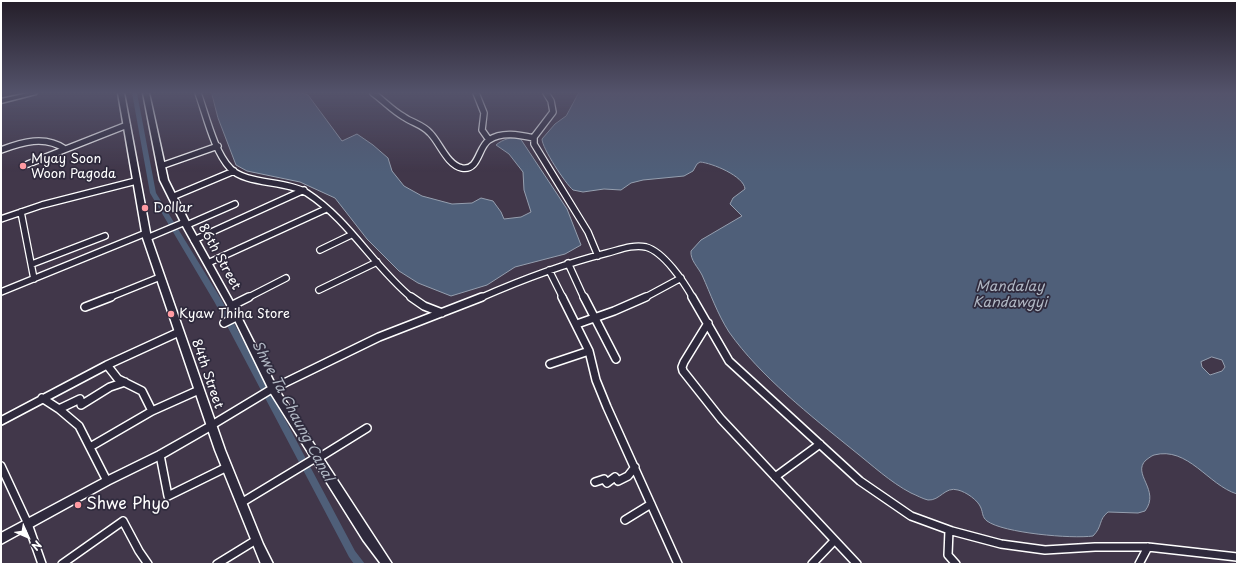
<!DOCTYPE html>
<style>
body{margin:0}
#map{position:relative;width:1238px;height:565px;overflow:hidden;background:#41374a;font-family:"Playpen Sans",sans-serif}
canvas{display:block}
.frame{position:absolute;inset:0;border:2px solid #fff;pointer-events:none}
.north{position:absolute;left:8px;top:517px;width:40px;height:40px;-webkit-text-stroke:3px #2f2a3d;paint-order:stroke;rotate:135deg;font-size:11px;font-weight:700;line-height:16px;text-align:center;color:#fff}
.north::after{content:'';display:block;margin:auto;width:14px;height:18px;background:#fff;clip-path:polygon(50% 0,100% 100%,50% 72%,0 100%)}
</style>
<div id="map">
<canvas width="1238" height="565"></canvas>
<div class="frame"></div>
<div class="north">N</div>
</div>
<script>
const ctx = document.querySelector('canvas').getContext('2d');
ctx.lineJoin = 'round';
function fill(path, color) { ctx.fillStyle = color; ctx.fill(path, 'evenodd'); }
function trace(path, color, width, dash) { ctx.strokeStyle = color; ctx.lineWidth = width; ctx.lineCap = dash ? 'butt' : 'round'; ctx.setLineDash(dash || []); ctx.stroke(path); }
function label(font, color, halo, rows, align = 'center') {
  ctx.font = font + ' "Playpen Sans",sans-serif'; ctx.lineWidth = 3.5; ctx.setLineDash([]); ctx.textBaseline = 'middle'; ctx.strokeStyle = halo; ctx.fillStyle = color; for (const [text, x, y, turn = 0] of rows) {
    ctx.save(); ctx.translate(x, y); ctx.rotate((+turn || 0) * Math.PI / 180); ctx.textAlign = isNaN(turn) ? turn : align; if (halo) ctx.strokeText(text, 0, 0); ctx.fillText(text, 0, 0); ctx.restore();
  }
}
const water = new Path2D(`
 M 212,93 L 302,93 L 308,95 L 342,141 L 357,134 L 373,145 L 388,158 L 392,171 L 404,186 L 422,196 L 452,204 L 472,203 L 481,198 L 493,201 L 501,212 L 504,219 L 521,217 L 531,212 L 524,190 L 523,172 L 509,154 L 496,145 C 503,139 511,137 520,138 L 567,209 L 581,245 L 565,254 L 515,267 L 487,285 L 451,296 L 418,283 L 399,271 L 367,239 L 335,198 L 300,182 L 247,171 L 236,165 L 218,118 Z
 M 579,93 L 1237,93 L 1237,494 C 1208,485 1188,446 1154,455 C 1151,456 1149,458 1146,460 C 1131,474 1161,490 1145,511 L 1138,513 L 1108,512 C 1098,520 1103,526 1093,536 C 1072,539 1003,533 987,521 C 982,517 983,513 981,508 C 978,500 966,492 958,490 C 945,486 940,501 928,500 C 923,499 916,495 911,493 C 890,482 872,465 853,450 C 811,416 760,376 729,332 C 717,313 711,295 702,275 C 698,267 690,260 691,251 L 701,240 L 742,216 L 730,204 L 733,198 L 745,189 C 744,176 712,163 700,162 L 697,164 L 693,171 L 684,176 L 643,180 L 631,183 L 621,190 L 604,189 L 583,192 L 573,190 C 565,183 542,148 542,139 L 555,124 L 566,116 ZM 1212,357 L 1222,360 L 1225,367 L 1222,371 L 1210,375 L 1202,367 L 1201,362 Z`);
fill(water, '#4f5f79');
trace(water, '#959faf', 1);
fill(new Path2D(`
 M 132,93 L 137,93 L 156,193 L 221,299 L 355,551 L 365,564 L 354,564 L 349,557 L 215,303 L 150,193 Z`), '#4f5f79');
const streetFar1 = new Path2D(`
 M 198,93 C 206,115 214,151 230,168 C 245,185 286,180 307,193 C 349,220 374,267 412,298
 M 373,93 C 384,101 393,111 404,117 C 413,123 423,125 430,133 C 440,143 447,165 462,168 C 479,171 478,147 489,140 C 502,131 520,135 534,138
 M 476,93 L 484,113 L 482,130 L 489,140
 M 546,93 L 551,101 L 553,112 L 534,137 L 534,144 L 588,232 L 598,256
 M 1,150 C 22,142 45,135 65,149
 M 28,164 L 127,125
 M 161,166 L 218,146
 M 172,197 L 234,171
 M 21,212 L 34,279
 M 1,219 L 42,205 L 136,181
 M 187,225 L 235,204
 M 147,238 L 185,222
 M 194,240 L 304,190
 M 320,250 L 351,235
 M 208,263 L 326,209
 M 568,263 L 584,298
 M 32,264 L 105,236
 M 549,270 L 563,298
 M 319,290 L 377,262
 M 1,292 L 146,233
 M 108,298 L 160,277
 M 247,298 L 286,278
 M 480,298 C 521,280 563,264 607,253 C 619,250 633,244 646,247 C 664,252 684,282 693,298
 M 644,298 L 681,278`);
const street = new Path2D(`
 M 411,297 L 424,306 L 442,313
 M 562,297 L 589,351 L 596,380 L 607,407 L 678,564
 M 584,297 L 616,359
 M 692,297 L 729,361 L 860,481 L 911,516 L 952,531 L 1001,544 L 1045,550 L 1095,547 L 1148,547 L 1237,557
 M 231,306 L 249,297
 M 85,307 L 111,297
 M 224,323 L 236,317
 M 708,323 L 684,362 L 682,367 L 683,371 L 721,419 L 857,564
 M 577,324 L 614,311 L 646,297
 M 550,364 L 589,351
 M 107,365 L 179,332
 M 42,398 L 59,409 L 79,426 L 107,481
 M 59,409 L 80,399 L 81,405 L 110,387 L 125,382
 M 1,421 L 107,365 L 118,379 L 142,391 L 152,411
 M 212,425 L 270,390 L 379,337 L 482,297
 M 90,447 L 152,411 L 199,390
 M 160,455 L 168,496 L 227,467
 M 317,459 L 367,428
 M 1,466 L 28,524 L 42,564
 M 775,477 L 820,444
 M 595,482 L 604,479 L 607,483 L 615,477 L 618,481 L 628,476 L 635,467
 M 241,503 L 317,457
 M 625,520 L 651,504
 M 949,530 L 948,555 L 956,564
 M 62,564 L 123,521 L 139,551 L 148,564
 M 217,564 L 256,540
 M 812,564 L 834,541
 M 1139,564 L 1148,547`);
const secondary = new Path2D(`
 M 28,93 L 37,93 L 36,94 L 1,103 L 1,99 Z
 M 143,93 L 149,93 L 168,180 L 192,228 L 237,309 L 276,386 L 392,564 L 381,564 L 363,540 L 270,392 L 231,312 L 184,228 L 160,180 Z
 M 212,421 L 215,422 L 217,425 L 215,428 L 163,458 L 110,484 L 1,544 L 1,533 L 104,478 L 157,452 Z`);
const primary = new Path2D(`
 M 118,93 L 124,93 L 151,238 L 225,450 L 263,544 L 273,564 L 261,564 L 215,450 L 143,238 Z`);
trace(streetFar1, '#fff', 8);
trace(street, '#fff', 10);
trace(secondary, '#fff', 3);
trace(primary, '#fff', 3);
trace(streetFar1, '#2f2a3d', 5.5);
trace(street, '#2f2a3d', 7);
fill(secondary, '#2f2a3d');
fill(primary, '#2f2a3d');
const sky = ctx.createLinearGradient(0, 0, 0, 172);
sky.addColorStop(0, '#241e29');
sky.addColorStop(0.54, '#54536b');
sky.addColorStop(1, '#54536b00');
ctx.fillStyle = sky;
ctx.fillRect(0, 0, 1238, 172);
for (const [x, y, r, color] of [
 [23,166,4,"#ff9aa2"],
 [145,208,4,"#ff9aa2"],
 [171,314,4,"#ff9aa2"],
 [78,505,4,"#ff9aa2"]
]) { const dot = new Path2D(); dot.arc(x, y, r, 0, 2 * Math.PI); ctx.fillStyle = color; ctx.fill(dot); trace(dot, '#2f2a3d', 1.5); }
label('13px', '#fff', '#2f2a3d', [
 ["Myay Soon",31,159],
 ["Woon Pagoda",31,174],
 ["Dollar",153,208],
 ["Kyaw Thiha Store",179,314]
], 'left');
label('13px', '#fff', '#2f2a3d', [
 ["86th Street",219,257,61],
 ["84th Street",207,374,71]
]);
label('italic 14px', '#b0b7c3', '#2f2a3d', [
 ["Mandalay",1010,287],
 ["Kandawgyi",1010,303],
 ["Shwe Ta Chaung Canal",292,411,62]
]);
label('16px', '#fff', '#2f2a3d', [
 ["Shwe Phyo",86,505]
], 'left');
</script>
